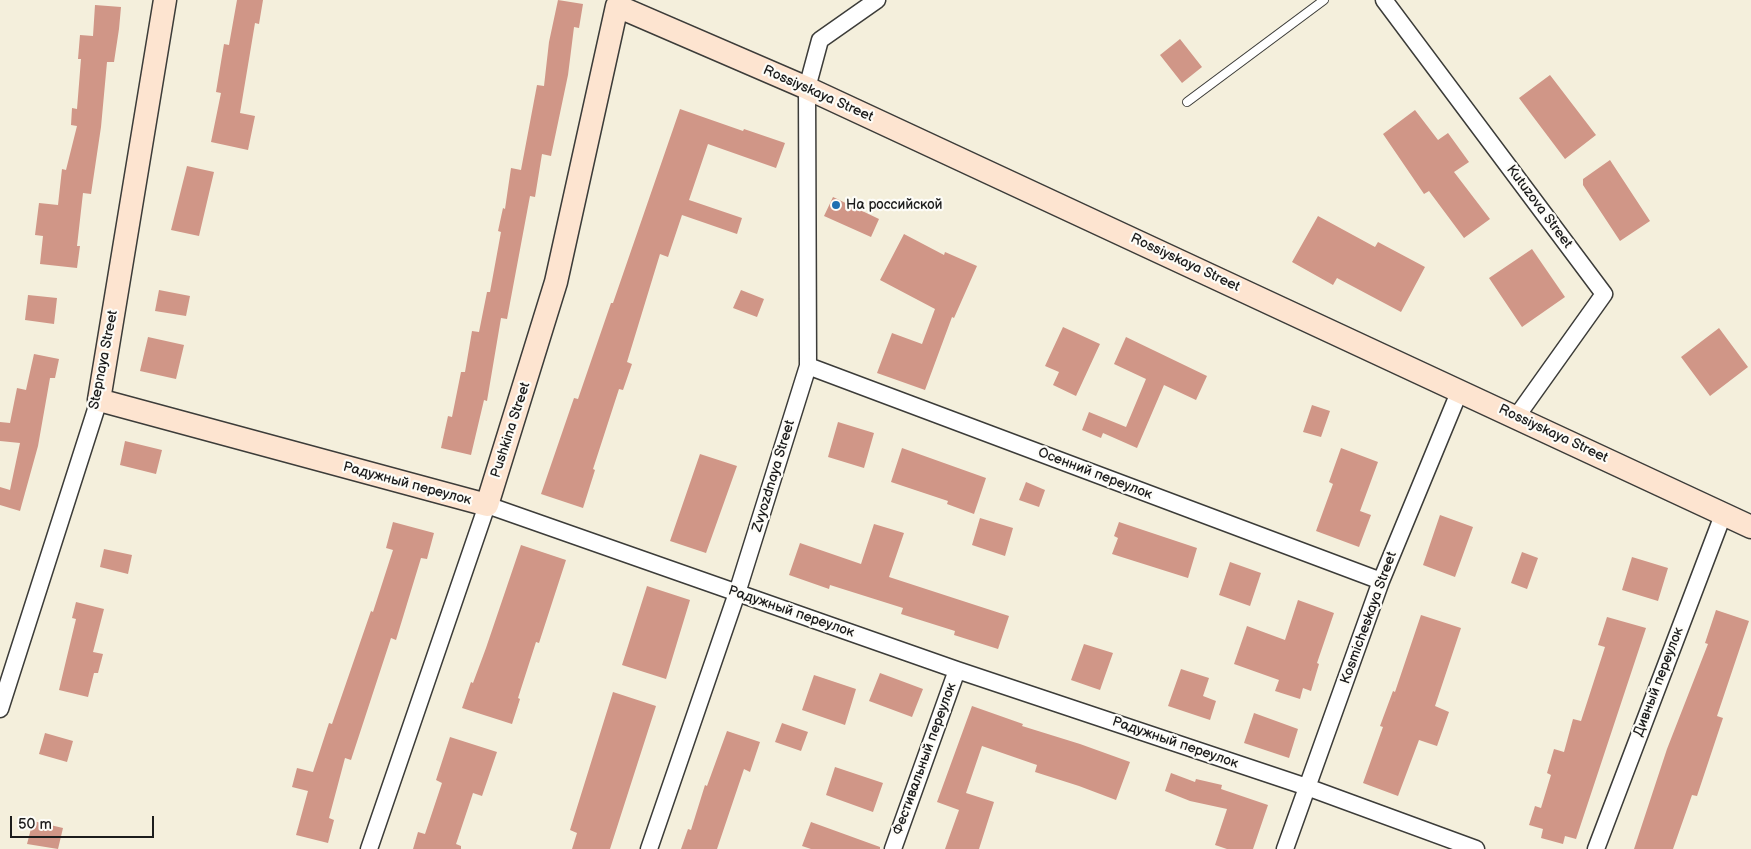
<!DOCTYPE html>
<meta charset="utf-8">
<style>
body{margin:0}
#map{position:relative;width:1751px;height:849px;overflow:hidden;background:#f4efdc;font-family:"Balsamiq Sans",sans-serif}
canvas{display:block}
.scale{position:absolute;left:10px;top:816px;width:144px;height:22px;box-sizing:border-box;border:2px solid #1c1c1c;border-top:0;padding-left:6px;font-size:15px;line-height:18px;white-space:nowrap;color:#1c1c1c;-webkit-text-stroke:4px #fdfcf7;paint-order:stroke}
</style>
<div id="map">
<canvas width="1751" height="849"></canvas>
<div class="scale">50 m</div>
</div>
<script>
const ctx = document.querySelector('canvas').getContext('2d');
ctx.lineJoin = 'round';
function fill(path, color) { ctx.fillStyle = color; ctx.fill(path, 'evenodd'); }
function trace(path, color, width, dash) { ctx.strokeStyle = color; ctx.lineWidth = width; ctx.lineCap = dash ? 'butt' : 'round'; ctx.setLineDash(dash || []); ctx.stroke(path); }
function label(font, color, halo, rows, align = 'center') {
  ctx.font = font + ' "Balsamiq Sans",sans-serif'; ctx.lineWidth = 4.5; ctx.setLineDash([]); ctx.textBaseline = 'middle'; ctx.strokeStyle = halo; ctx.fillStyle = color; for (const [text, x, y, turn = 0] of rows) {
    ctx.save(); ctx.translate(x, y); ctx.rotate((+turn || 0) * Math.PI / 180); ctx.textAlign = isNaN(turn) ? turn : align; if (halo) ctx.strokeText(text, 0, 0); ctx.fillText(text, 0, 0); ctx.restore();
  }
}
fill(new Path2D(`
 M 237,0 L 263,0 L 259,24 L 255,23 L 240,113 L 255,116 L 248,150 L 211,142 L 221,93 L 216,92 L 224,44 L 229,45 Z
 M 558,0 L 583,4 L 579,28 L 574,27 L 568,75 L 551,156 L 542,154 L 535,197 L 530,196 L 507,319 L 501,318 L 487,401 L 484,400 L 471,455 L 441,448 L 448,416 L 452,417 L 461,372 L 465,372 L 472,331 L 479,332 L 487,292 L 490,292 L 501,232 L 498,231 L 503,208 L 505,209 L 511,168 L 521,170 L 537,85 L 544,86 L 549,42 Z
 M 95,5 L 121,7 L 119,29 L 114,62 L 107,62 L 101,127 L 91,194 L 83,193 L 77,246 L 80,246 L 77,268 L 40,264 L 43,236 L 35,235 L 39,203 L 58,205 L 62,169 L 66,170 L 77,126 L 71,125 L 72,108 L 77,109 L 81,59 L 78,59 L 80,35 L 93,36 Z
 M 1180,39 L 1202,67 L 1182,83 L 1160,55 Z
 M 1550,75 L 1596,135 L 1565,159 L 1519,98 Z
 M 680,109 L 743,131 L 744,129 L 785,143 L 776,168 L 708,144 L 689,200 L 742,218 L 737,234 L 682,215 L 668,257 L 660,254 L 627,362 L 632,364 L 623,390 L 619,389 L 593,469 L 595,470 L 583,508 L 541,494 L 574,398 L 578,399 L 611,303 L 613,303 Z
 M 1415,110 L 1438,140 L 1448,133 L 1469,162 L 1454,172 L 1490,219 L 1464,238 L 1429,191 L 1424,194 L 1383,134 Z
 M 1610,160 L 1650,221 L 1620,241 L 1583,185 L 1583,179 Z
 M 187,166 L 214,172 L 199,236 L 171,230 Z
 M 833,197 L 879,219 L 871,237 L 824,216 Z
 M 1318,216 L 1375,247 L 1378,242 L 1425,267 L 1401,312 L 1337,278 L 1333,285 L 1292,262 Z
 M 904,234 L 944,255 L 945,252 L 977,266 L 954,318 L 952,317 L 925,390 L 877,373 L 892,333 L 922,344 L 935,309 L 880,280 Z
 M 1532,249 L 1565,297 L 1522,327 L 1489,278 Z
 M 159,290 L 190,296 L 186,316 L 155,311 Z
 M 741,290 L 764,299 L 757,317 L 733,308 Z
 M 28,295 L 57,298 L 54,324 L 25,320 Z
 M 1063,327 L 1100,344 L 1076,396 L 1053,385 L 1059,372 L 1045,366 Z
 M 1719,328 L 1748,367 L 1710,396 L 1681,357 Z
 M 148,337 L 184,345 L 176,379 L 140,371 Z
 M 1126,337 L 1207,376 L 1196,400 L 1164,385 L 1137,448 L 1103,433 L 1101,438 L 1082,430 L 1089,412 L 1126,427 L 1146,379 L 1114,364 Z
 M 34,354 L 59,359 L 55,378 L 50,378 L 38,446 L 20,511 L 0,505 L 0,487 L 10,490 L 20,443 L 0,441 L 0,422 L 10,423 L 17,388 L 26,390 Z
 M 1312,405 L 1330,411 L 1321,437 L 1303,432 Z
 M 838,422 L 874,433 L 864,468 L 828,457 Z
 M 125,441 L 162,450 L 156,474 L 120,465 Z
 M 902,448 L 986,478 L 974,514 L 947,504 L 948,501 L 891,482 Z
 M 1341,448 L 1378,462 L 1360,511 L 1371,515 L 1359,547 L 1316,531 L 1333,484 L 1329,482 Z
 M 700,454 L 737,466 L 706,553 L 670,541 Z
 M 1026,482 L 1045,490 L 1039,507 L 1019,500 Z
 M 1440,515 L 1473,527 L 1455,577 L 1423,565 Z
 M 980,518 L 1013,528 L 1005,556 L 972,545 Z
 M 393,522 L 434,533 L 427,559 L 421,558 L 396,640 L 391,638 L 351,760 L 345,758 L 329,818 L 334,820 L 328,843 L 296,835 L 308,791 L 292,787 L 297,768 L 313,772 L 329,723 L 332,724 L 371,611 L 373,612 L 393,550 L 386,548 Z
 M 1119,522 L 1197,548 L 1188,578 L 1112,554 L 1118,538 L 1114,536 Z
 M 874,524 L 904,533 L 889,577 L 1009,616 L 998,649 L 954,635 L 955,631 L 901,614 L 903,608 L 830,585 L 829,589 L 789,575 L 800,543 L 861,564 Z
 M 521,545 L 566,560 L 539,643 L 536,642 L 518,698 L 520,699 L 512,724 L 462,708 L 471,682 L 473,683 L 486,648 Z
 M 104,549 L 132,555 L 128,574 L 100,567 Z
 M 1522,552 L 1538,558 L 1527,589 L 1511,583 Z
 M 1632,557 L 1668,568 L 1658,601 L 1622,590 Z
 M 1230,562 L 1261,573 L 1250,606 L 1219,595 Z
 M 647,586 L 690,600 L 666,679 L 622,665 Z
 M 1298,600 L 1334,613 L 1317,663 L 1319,664 L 1311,691 L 1303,688 L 1300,699 L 1275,691 L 1279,680 L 1234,664 L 1247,626 L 1285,640 Z
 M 76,602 L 104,609 L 93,652 L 103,654 L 98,673 L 94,673 L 88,697 L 59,690 L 76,619 L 72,618 Z
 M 1716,610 L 1749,621 L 1717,716 L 1723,718 L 1697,796 L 1692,795 L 1673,849 L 1634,849 L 1667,749 L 1708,644 L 1705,643 Z
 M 1421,615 L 1461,628 L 1435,706 L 1449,712 L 1437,746 L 1419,740 L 1398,796 L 1363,783 L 1383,727 L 1380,726 L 1393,691 L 1395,692 Z
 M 1607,617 L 1646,628 L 1576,839 L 1565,836 L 1563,844 L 1541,838 L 1543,829 L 1529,825 L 1535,806 L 1541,808 L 1551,775 L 1547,773 L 1554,749 L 1564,752 L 1573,719 L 1581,721 L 1605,647 L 1598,645 Z
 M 1084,644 L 1113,653 L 1100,690 L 1071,680 Z
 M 1181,669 L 1209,678 L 1203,696 L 1216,701 L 1210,720 L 1168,706 Z
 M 880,673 L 923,689 L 912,717 L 869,701 Z
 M 814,675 L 856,689 L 845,725 L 802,710 Z
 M 613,692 L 656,706 L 610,849 L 572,849 L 577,833 L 570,830 Z
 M 972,706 L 1023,724 L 1022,726 L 1080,744 L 1130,762 L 1116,800 L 1079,786 L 1035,772 L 1037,765 L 982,746 L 966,793 L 994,802 L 979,849 L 945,849 L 959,810 L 937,802 Z
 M 1254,713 L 1298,729 L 1289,758 L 1244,743 Z
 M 782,723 L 808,732 L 801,751 L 775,742 Z
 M 727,731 L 760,742 L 750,772 L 744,769 L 717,849 L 681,849 L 688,829 L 691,830 L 705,785 L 707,786 Z
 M 45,733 L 73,741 L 67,762 L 39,754 Z
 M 450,737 L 497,752 L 482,796 L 473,793 L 456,844 L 461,846 L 461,849 L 413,849 L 418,832 L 425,834 L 442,783 L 436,780 Z
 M 835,767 L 883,783 L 873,812 L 826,795 Z
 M 1171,773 L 1195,782 L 1196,779 L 1222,785 L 1221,789 L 1268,805 L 1253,849 L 1227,849 L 1215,845 L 1227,809 L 1190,801 L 1165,791 Z
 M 33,821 L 63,828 L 58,849 L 27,844 Z
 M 811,822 L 880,847 L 880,849 L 811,849 L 802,846 Z`), '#d09687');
const lane = new Path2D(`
 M 1187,102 L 1324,0`);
const street = new Path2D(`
 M 1384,0 L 1604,294 L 1517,416
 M 808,366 L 1381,581
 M 0,709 L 99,400
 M 369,849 L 487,505 L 957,670 L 1307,787 L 1476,849
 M 649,849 L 737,593 L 808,366 L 807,88 L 820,40 L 877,0
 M 893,849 L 957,670
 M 1285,849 L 1381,581 L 1460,390
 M 1596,849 L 1723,515`);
const secondary = new Path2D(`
 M 165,0 L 99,400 L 487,505 L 556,282 L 617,6 L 807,88 L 1751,527`);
trace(lane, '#3c3c39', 10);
trace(street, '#3c3c39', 19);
trace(secondary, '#3c3c39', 25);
trace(lane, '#fff', 8);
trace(street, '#fff', 16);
trace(secondary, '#fde4d0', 22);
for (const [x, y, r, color] of [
 [836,205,5,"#1f6fb2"]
]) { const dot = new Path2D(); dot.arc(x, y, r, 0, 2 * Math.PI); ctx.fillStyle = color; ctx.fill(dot); trace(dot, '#fdfcf7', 2); }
label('14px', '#1c1c1c', '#fdfcf7', [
 ["Rossiyskaya Street",818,94,24],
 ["Kutuzova Street",1539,207,53],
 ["Rossiyskaya Street",1185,263,25],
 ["Stepnaya Street",104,360,-79],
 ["Pushkina Street",511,430,-72],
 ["Rossiyskaya Street",1553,434,25],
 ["Осенний переулок",1095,474,21],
 ["Zvyozdnaya Street",774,476,-73],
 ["Радужный переулок",407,484,15],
 ["Радужный переулок",791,612,19],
 ["Kosmicheskaya Street",1369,618,-70],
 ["Дивный переулок",1659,682,-69],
 ["Радужный переулок",1175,743,19],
 ["Фестивальный переулок",925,759,-70]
]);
label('14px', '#1c1c1c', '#fdfcf7', [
 ["На российской",846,205]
], 'left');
</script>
